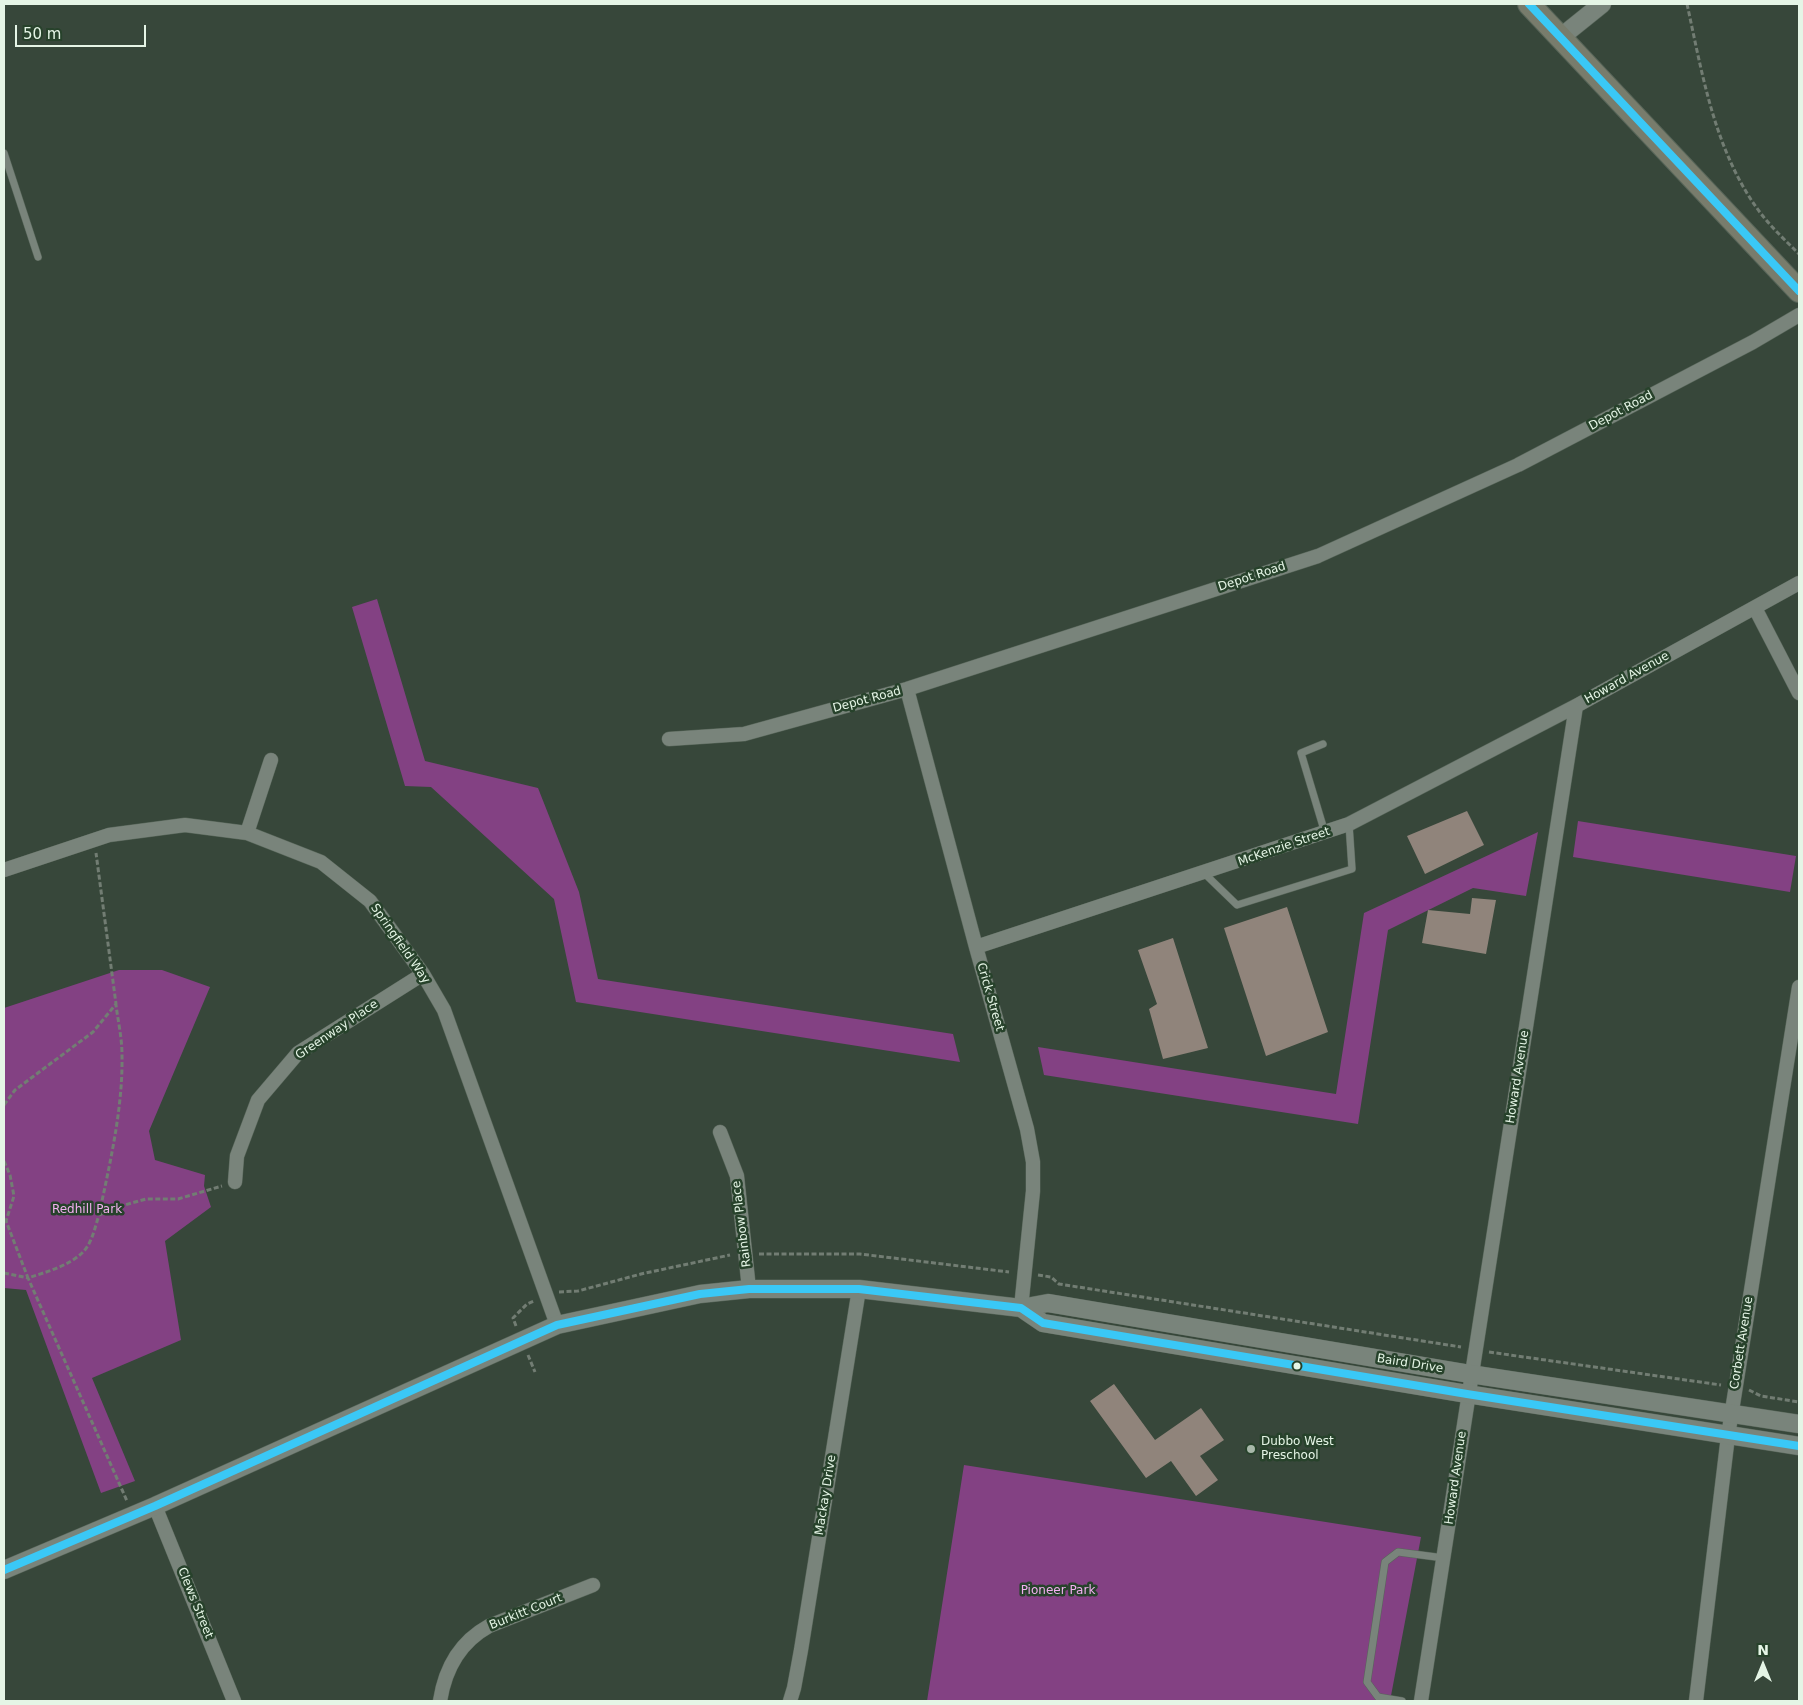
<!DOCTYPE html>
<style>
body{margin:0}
#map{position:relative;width:1803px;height:1705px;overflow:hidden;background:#37473a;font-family:"DejaVu Sans",sans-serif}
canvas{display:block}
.frame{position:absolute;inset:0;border:5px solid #e5f5e6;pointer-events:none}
.north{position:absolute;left:1738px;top:1640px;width:50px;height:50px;-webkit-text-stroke:4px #27422b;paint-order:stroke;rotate:0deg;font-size:14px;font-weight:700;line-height:20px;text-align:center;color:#e5f5e6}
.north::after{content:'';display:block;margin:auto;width:18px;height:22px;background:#e5f5e6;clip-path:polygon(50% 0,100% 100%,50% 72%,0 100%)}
.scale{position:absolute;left:15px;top:25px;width:131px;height:22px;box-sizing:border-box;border:2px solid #e5f5e6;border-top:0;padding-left:6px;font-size:15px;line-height:18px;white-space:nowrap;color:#e5f5e6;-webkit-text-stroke:4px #27422b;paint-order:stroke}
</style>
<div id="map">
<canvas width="1803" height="1705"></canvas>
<div class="frame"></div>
<div class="north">N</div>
<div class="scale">50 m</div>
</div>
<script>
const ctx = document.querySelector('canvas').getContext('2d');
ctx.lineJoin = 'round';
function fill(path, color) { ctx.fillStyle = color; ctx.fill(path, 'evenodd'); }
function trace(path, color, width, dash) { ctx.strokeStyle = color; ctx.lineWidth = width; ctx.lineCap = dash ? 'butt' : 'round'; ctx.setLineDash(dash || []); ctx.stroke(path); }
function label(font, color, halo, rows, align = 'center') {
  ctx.font = font + ' "DejaVu Sans",sans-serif'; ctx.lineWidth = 5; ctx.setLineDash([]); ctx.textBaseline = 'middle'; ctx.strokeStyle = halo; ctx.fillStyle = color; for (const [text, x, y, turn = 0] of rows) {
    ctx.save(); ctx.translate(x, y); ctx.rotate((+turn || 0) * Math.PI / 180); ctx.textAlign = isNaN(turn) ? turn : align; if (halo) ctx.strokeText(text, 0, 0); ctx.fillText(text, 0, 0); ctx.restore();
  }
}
fill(new Path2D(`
 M 377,599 L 425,761 L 538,788 L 579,892 L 598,979 L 953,1034 L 960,1062 L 576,1002 L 554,899 L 431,787 L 405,786 L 352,607 Z
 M 1578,821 L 1796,856 L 1790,892 L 1573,857 Z
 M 1538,832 L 1526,896 L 1473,888 L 1388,930 L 1358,1124 L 1044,1075 L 1038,1047 L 1336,1094 L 1364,913 Z
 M 119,970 L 162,970 L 210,987 L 149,1131 L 155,1160 L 205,1175 L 204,1186 L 211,1207 L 165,1241 L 181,1340 L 92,1378 L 135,1481 L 101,1493 L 26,1290 L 4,1288 L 4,1008 Z
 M 964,1465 L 1421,1537 L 1390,1701 L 927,1701 Z`), '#834183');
fill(new Path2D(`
 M 1467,811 L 1484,845 L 1425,874 L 1407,836 Z
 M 1472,898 L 1496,900 L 1486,954 L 1422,943 L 1428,910 L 1470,914 Z
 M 1287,907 L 1328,1032 L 1266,1056 L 1224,928 Z
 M 1173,938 L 1208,1048 L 1163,1059 L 1149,1009 L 1157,1004 L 1138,950 Z
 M 1114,1384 L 1155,1440 L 1201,1408 L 1224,1440 L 1200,1456 L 1218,1480 L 1196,1496 L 1171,1461 L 1146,1478 L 1090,1401 Z`), '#90847b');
const service = new Path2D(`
 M 4,153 L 38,257
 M 1323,744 L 1301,753 L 1325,833
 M 1205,874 L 1237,905 L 1352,869 L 1349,824
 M 1402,1701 L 1378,1697 L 1367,1682 L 1385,1562 L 1398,1552 L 1444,1558`);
const minor = new Path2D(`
 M 1755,608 L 1799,693
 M 907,689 L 976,947 L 1027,1129 L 1033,1162 L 1033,1191 L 1021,1308
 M 669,739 L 744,734 L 907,689 L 1318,556 L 1518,465 L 1753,342 L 1799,315
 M 247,833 L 271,760
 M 4,870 L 109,835 L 185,825 L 247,833 L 321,862 L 370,901 L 423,974 L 444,1010 L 557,1325
 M 976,947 L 1349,824 L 1576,706
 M 720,1132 L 737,1176 L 749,1289
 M 235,1182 L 237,1156 L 258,1100 L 298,1053 L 423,974
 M 155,1506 L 234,1701
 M 440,1701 C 445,1669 460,1642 489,1626 L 593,1585
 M 790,1701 L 794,1688 L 801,1650 L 859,1289
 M 1421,1701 L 1576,706 L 1799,583
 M 1696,1701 L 1728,1436 L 1799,987`);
const tertiary = new Path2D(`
 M 1561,37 L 1602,4
 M 1021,1308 L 1043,1323 L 1467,1394 L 1799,1446
 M 4,1570 L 155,1506 L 557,1325 L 700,1294 L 749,1289 L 859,1289 L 1021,1308 L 1048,1303 L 1470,1374 L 1799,1424`);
const trunk = new Path2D(`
 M 1529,4 L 1799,291`);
trace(service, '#576559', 8);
trace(minor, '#576559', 15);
trace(tertiary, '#576559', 19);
trace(trunk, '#576559', 24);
trace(new Path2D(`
 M 1687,4 C 1703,77 1715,154 1762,215 C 1773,229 1787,242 1799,254
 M 4,1105 L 15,1090 L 93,1032 L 116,1004 L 96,853
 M 4,1161 L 10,1175 L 14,1196 L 6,1221 L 28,1278 C 46,1272 69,1266 83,1252 C 92,1243 95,1227 99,1215 L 121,1206 L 146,1199 L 178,1199 L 222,1186
 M 99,1215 C 110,1163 123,1108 122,1055 C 122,1038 118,1021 116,1005
 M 759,1254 L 860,1254 L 1009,1272
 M 4,1273 L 28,1278 L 127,1501
 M 1038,1275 L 1051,1277 L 1059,1284 L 1461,1347
 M 559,1292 L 578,1291 L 641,1274 L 730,1255
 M 516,1326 L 513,1318 L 527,1304 L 534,1301
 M 1489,1352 L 1721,1385
 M 528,1355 L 535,1372
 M 1749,1390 L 1761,1396 L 1799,1402`), '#727d73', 3, [5, 2.5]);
trace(service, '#79847b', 7);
trace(minor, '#79847b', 14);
trace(tertiary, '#79847b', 18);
trace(trunk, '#787c6c', 22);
trace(new Path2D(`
 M 1529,4 L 1799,291
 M 4,1570 L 155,1506 L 557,1325 L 700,1294 L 749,1289 L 859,1289 L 1021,1308 L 1043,1323 L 1467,1394 L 1799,1446`), '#3ac8f6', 8);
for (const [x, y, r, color] of [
 [1297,1366,4.5,"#e5f5e6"],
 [1251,1449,5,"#a8b8aa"]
]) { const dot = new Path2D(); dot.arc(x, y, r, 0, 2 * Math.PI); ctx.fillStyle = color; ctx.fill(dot); trace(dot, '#27422b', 2); }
label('12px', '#e5f5e6', '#27422b', [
 ["Depot Road",1621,411,-28],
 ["Depot Road",1252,577,-18],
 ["Howard Avenue",1627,678,-29],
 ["Depot Road",867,700,-15],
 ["McKenzie Street",1284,847,-19],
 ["Springfield Way",400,944,55],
 ["Crick Street",990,997,74],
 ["Greenway Place",337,1030,-34],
 ["Howard Avenue",1518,1077,-81],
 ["Rainbow Place",742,1224,-97],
 ["Corbett Avenue",1742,1343,-81],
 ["Baird Drive",1410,1364,9],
 ["Howard Avenue",1456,1478,-82],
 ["Mackay Drive",826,1495,-81],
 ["Clews Street",195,1603,68],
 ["Burkitt Court",526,1612,-22]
]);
label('12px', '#f3b0f0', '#27422b', [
 ["Redhill Park",87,1210],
 ["Pioneer Park",1058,1591]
]);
label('12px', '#e5f5e6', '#27422b', [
 ["Dubbo West",1261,1442],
 ["Preschool",1261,1456]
], 'left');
</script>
